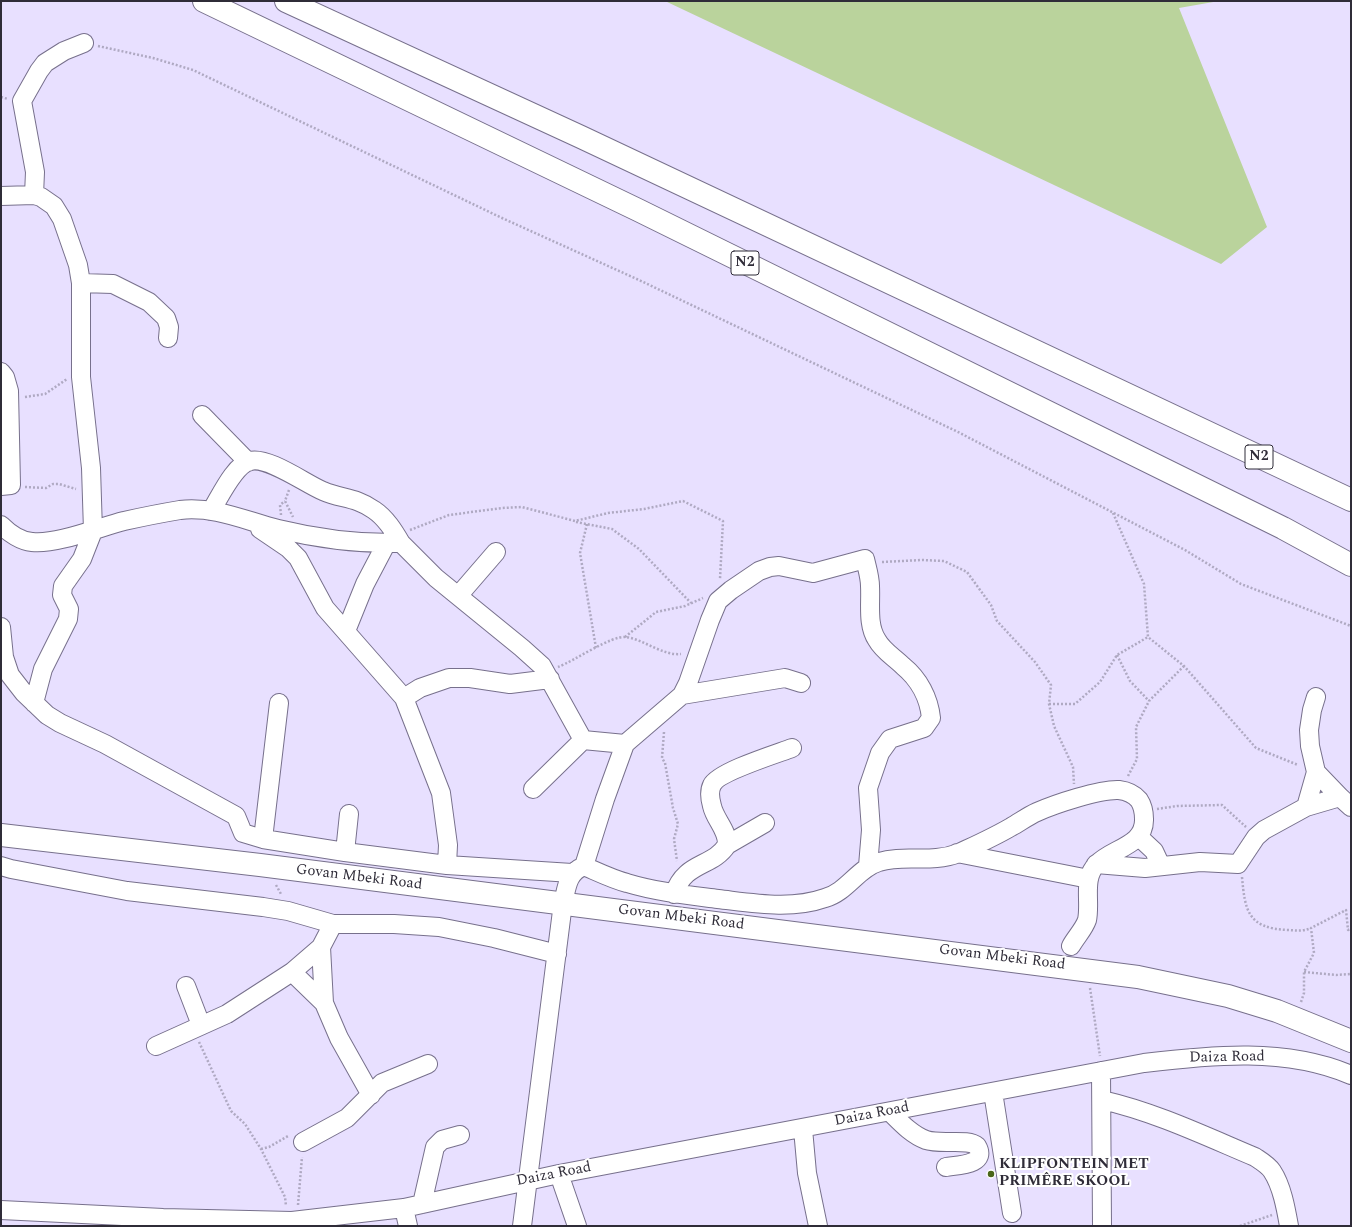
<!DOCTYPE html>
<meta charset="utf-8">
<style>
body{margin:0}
#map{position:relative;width:1352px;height:1227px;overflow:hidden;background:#e8e0ff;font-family:Spectral,serif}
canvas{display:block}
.frame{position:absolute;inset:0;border:2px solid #2f2c38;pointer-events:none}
</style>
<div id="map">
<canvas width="1352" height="1227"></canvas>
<div class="frame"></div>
</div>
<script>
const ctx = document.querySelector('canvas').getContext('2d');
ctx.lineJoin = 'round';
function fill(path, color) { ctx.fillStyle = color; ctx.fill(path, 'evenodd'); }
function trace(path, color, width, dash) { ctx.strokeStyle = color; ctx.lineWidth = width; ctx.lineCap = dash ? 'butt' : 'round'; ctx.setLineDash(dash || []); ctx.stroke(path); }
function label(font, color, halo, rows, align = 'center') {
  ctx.font = font + ' Spectral,serif'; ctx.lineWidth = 4; ctx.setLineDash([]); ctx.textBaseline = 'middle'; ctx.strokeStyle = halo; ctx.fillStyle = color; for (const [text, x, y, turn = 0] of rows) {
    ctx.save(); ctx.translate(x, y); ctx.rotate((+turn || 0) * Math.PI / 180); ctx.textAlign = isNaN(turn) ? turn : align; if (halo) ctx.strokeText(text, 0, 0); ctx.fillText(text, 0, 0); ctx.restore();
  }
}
fill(new Path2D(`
 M 665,1 L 1219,1 L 1179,8 L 1267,227 L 1221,264 Z`), '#bad39c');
const minor = new Path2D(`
 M 34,195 L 35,172 L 22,101 L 39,71 L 45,63 L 64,51 L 84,43
 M 1,196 L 34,195 L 41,197 L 54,206 L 62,219 L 78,265 L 81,283 L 81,377 L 91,468 L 93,531 L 82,559 L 63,586 L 62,595 L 69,609 L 68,619 L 43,669 L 34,703
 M 81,283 L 113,284 L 149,302 L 166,318 L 169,327 L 168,338
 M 1,372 L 5,377 L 9,391 L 11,485 L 1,486
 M 202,415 L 248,462
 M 211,511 C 220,497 234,465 250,461 C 268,456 306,484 323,491 C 341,499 356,497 374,510 C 386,518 394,531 401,543
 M 1,525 C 9,533 21,541 32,542 C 56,545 100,527 124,521 C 142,517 162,513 180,510 C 215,506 246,521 278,529 C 319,539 358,544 401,543 L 436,578 L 522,648 L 542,666 L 583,740 L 625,744
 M 260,529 L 288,548 L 298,558 L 325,608 L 404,698 L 441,793 L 448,845 L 447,865
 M 458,596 L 496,552
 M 1,627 L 4,657 L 10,675 L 24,693 L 47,715 L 60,723 L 105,744 L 236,816 L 243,833 L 263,839 L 345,852 L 447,865 L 572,873
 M 346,631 L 365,584 L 386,544
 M 682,695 L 785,678 L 801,683
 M 404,698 L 420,688 L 449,678 L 470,678 L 510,684 L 550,679
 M 1316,772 L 1340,797
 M 533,789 L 583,740
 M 1306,807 L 1316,772 L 1310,746 L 1309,730 L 1312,710 L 1316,697
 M 1139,837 L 1154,851 L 1161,866
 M 263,839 L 279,703
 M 727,845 L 765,823
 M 345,852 L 349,814
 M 957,853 L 1089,879
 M 1096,864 L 1145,868 L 1200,862 L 1238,864 L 1256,837 L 1264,830 L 1306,807 L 1340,797 L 1351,807
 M 1,866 L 11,869 L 127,891 L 263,907 L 288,911 L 333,924 L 394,924 L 439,927 L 494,938 L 557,954
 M 584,866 L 605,799 L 625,744 L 682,695 L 688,683 L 710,620 L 718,601 L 731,590 L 759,571 L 770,567 L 779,566 L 813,573 L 865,559 C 867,568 870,577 870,586 C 871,604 867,625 877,640 C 883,651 894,657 903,666 C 919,679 929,698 931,718 L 924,728 L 890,739 L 880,753 L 868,788 L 871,830 L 868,866
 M 674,894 C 685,861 712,868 727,845 C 728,830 715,820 712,806 C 710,799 709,791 712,785 C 718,772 776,754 792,748
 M 321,947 L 324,1003
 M 292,972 L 324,1003 L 339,1038 L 371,1095
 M 186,986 L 201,1025
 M 156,1046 L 227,1014 L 292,972 L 321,947 L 333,924
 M 1101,1071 L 1102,1226
 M 993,1092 L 1012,1213
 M 1102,1100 C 1155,1112 1205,1136 1255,1157 C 1261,1161 1268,1165 1272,1171 C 1282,1186 1286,1209 1289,1226
 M 890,1112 C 901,1123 912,1135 926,1140 C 941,1145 968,1138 977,1146 C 988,1165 958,1165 946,1167
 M 803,1129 L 807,1173 L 818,1226
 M 303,1142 L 347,1118 L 382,1083 L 428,1064
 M 559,1174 L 577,1226
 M 422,1204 L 435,1147 L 442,1140 L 460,1135
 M 404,1208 L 408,1226
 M 1,1210 L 163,1218 L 292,1221 L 404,1208 L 559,1174 L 1144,1063 C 1211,1055 1286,1047 1351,1075
 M 522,1226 L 563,903 C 567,887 567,873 584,866 C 598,872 612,879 627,883 C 657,892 687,895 718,899 C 753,903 791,910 825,898 C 847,892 858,868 879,862 C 904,854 931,864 959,853 C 976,845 994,837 1011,827 C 1020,822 1028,816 1037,812 C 1055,804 1100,789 1119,790 C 1127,791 1134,794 1139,800 C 1143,806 1144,812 1144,819 C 1145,846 1112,848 1097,864 C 1082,878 1091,902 1087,920 C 1084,929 1076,937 1071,946`);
const major = new Path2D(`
 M 1,835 L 260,865 L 1138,977 L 1228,996 L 1277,1011 L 1351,1041`);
const highway = new Path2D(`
 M 204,1 L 638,210 L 1283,528 L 1351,565
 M 286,1 L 581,137 L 1351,500`);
trace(minor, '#77708c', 20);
trace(major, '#77708c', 24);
trace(highway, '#77708c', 24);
trace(new Path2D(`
 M 98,46 L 153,58 L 193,70 L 502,218 L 639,280 L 958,432 L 1185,550 L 1241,584 L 1351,626
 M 1,97 L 8,99
 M 25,397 L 45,394 L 67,379
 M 25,487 L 46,488 L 53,484 L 59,484 L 76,489
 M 289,490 L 285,501 L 293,517
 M 1113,513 L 1144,584 L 1148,637 L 1184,666 L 1256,748 L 1298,765
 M 281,515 L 280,505 L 285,501
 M 576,522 L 612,529 L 639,549 L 691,603
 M 587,524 L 580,553 L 596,648
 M 410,530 L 449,515 L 502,508 L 522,507 L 575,521 L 608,513 L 644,509 L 683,501 L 723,521 L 720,579
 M 882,562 L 922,560 L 944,561 L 967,572 L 991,605 L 997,621 L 1035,662 L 1051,685 L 1049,704 L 1054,726 L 1073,767 L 1074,784
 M 625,637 L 656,612 L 685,606 L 703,598
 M 1117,655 L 1130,681 L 1149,701
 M 558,667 C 574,661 612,635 626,637 C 645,640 663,656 681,654
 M 1049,704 L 1075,704 L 1100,682 L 1117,655 L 1148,637
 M 664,732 L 662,758 L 665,763 L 673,808 L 678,824 L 674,839 L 677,861
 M 1128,776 L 1137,759 L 1136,727 L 1149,701 L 1184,666
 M 1157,809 L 1177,806 L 1222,805 L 1246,827
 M 1242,877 C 1245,911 1248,928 1287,930 C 1295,930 1302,932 1311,928
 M 276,885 L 281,894
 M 1304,972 L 1336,975 L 1351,974
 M 1090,988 L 1100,1056
 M 1301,1002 L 1304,993 L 1304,972 L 1314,953 L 1311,928 L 1346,910 L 1348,930 L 1351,929
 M 199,1042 L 231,1111 L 245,1124 L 261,1149 L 285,1197 L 286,1206
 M 261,1149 L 269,1147 L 288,1136
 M 298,1205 L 302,1157
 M 1240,1226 L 1272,1215`), '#afa9c2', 2.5, [2, 2]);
trace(minor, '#fff', 18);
trace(major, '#fff', 22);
trace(highway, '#fff', 22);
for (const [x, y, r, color] of [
 [991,1174,4,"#4a6619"]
]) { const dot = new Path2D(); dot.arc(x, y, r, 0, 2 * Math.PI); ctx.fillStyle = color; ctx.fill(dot); trace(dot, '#fff', 1.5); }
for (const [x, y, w] of [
 [745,263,28],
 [1259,457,28]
]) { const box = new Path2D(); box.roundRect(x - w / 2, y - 12, w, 24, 3); ctx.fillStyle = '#fff'; ctx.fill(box); trace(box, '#2f2c38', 1); }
label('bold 14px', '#2f2c38', null, [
 ["N2",745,263],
 ["N2",1259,457]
]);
label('15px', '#2f2c38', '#fff', [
 ["Govan Mbeki Road",359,878,7],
 ["Govan Mbeki Road",681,918,7],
 ["Govan Mbeki Road",1002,958,7],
 ["Daiza Road",1227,1058,-1],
 ["Daiza Road",872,1115,-11],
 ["Daiza Road",554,1175,-11]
]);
label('bold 15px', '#2f2c38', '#fff', [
 ["KLIPFONTEIN MET",999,1165],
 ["PRIMÊRE SKOOL",999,1182]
], 'left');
</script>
